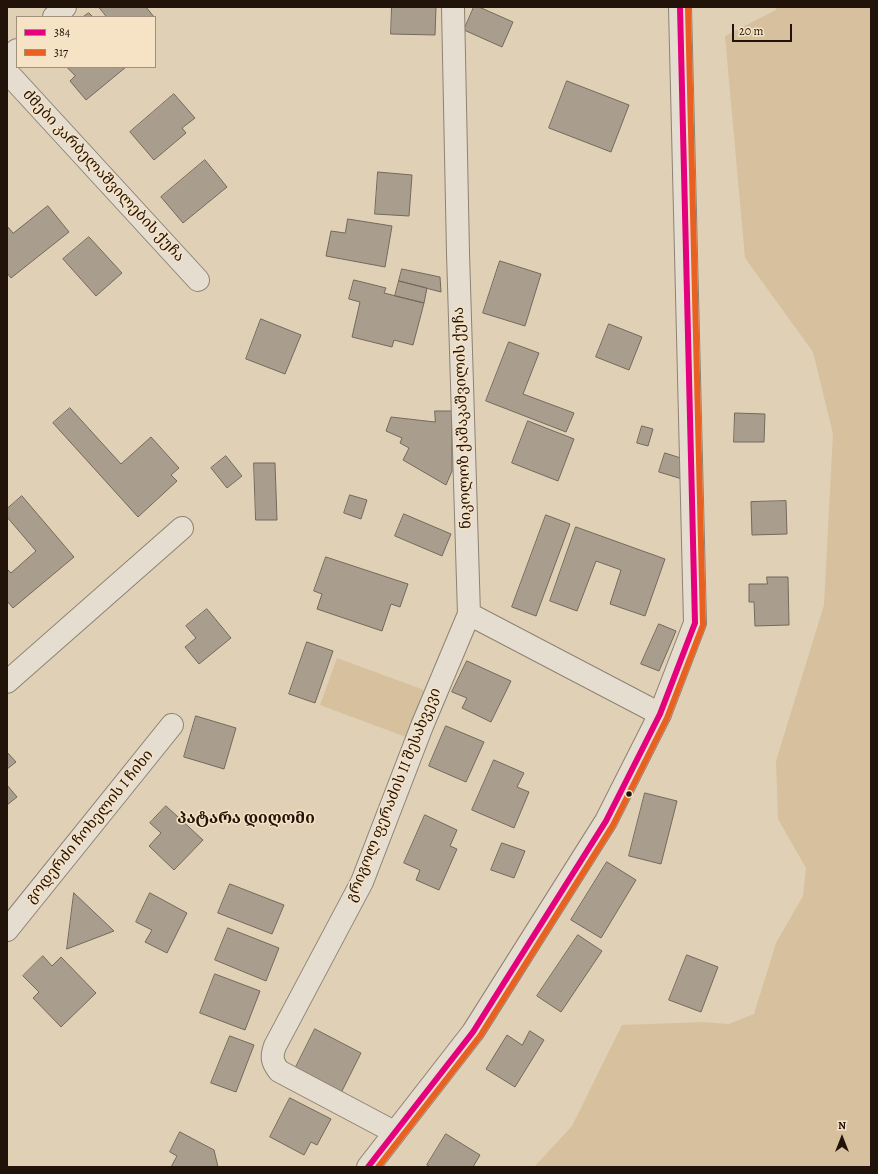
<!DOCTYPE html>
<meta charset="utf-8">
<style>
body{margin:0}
#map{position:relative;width:878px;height:1174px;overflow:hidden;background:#e0d0b6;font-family:Alegreya,serif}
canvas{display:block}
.frame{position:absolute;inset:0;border:8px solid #211309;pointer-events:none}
.legend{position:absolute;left:16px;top:16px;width:140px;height:52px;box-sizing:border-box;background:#f6e2c4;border:1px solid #a18f79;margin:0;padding:5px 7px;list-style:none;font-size:12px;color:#211309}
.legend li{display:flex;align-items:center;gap:8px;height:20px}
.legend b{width:20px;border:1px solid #a18f79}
.north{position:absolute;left:822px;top:1118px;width:40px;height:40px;-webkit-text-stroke:3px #f6e2c4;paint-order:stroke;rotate:0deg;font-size:11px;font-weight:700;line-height:16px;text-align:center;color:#211309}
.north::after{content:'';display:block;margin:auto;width:14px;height:18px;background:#211309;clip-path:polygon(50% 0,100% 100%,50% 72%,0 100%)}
.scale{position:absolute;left:732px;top:24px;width:60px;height:18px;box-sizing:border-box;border:2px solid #211309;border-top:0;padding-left:5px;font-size:12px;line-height:14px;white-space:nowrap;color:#211309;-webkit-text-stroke:3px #f6e2c4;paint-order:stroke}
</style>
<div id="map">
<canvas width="878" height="1174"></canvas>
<div class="frame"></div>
<ul class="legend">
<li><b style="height:5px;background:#e5007d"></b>384</li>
<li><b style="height:5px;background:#e86121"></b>317</li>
</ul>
<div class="north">N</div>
<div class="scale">20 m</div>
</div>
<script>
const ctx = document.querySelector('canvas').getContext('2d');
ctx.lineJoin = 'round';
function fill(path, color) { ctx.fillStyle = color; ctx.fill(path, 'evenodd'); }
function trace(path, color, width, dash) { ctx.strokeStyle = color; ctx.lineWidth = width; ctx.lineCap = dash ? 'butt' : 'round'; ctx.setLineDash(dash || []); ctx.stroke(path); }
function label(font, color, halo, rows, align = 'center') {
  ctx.font = font + ' Alegreya,"Noto Serif Georgian",serif'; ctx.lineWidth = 3; ctx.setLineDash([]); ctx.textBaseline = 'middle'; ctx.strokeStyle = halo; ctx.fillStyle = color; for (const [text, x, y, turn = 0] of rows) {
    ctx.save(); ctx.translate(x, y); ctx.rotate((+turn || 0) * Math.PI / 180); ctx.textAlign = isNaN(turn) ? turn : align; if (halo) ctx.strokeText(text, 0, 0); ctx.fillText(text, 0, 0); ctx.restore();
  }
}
fill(new Path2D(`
 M 777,7 L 871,7 L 871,1167 L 534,1167 L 572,1126 L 622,1025 L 703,1022 L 729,1024 L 754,1014 L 776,943 L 803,896 L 806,868 L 778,819 L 776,761 L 824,605 L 833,434 L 813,352 L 745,258 L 725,36 L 776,10 Z
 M 337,658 L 424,690 L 406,737 L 320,705 Z`), '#d6c09e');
const building = new Path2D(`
 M 99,7 L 146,7 L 154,17 L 107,17 Z
 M 392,7 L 436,7 L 435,35 L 391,34 Z
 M 474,7 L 479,7 L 513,22 L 502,47 L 464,30 Z
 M 89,13 L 93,17 L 83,17 Z
 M 67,67 L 126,67 L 86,100 L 70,81 L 75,76 Z
 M 567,81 L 629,105 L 611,152 L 549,128 Z
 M 174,94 L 195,118 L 182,128 L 186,133 L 154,160 L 130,132 Z
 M 205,160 L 227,187 L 183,223 L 161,197 Z
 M 378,172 L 412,175 L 409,216 L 375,214 Z
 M 48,206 L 69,232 L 11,278 L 7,273 L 7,226 L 13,233 Z
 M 348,219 L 392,226 L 385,267 L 326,256 L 331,231 L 345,233 Z
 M 89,237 L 122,273 L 96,296 L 63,259 Z
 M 500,261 L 541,274 L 525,326 L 483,313 Z
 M 402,269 L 440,277 L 441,292 L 399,281 Z
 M 354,280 L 386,288 L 384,293 L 424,303 L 413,345 L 394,340 L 392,347 L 352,337 L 360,302 L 349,299 Z
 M 399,281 L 427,288 L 424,303 L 395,296 Z
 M 261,319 L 301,335 L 285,374 L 246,359 Z
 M 609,324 L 642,337 L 629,370 L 596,357 Z
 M 509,342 L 539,353 L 523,394 L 574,413 L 566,432 L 486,401 Z
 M 70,408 L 121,464 L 151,437 L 179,468 L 171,475 L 177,481 L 138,517 L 53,423 Z
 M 435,411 L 452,411 L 452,471 L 446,485 L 403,460 L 409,448 L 400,443 L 402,438 L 386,431 L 391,417 L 435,422 Z
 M 735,413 L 765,414 L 764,442 L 734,442 Z
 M 528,421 L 574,439 L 558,481 L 512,463 Z
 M 642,426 L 653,429 L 648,446 L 637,443 Z
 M 665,453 L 687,460 L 682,479 L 659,472 Z
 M 226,456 L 242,476 L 227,488 L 211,468 Z
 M 254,463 L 275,463 L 277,520 L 256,520 Z
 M 350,495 L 367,500 L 361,519 L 344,513 Z
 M 22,496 L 74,557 L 13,608 L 7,601 L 7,569 L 11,573 L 36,551 L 7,517 L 7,509 Z
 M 786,501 L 787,534 L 752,535 L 751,502 Z
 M 404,514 L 451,534 L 442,556 L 395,536 Z
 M 546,515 L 570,524 L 536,616 L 512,607 Z
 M 576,527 L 665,559 L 645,616 L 610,604 L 621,570 L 596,561 L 577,611 L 550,601 Z
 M 326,557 L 408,584 L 400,607 L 391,604 L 382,631 L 317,609 L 322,594 L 314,591 Z
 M 767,577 L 788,577 L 789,625 L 755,626 L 754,602 L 749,602 L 749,584 L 767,584 Z
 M 207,609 L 231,638 L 199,664 L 185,647 L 196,638 L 186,626 Z
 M 659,624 L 676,631 L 659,671 L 641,664 Z
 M 307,642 L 333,651 L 315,703 L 289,694 Z
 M 467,661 L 511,681 L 491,722 L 462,708 L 467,698 L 452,692 Z
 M 196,716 L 236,728 L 224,769 L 184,757 Z
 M 446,726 L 484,742 L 466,782 L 429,766 Z
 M 7,752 L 16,762 L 7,769 Z
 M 494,760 L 524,773 L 517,787 L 529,792 L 514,828 L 472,810 Z
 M 7,785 L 17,797 L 7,805 Z
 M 645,793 L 677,801 L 661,864 L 629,856 Z
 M 166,806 L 203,840 L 174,870 L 149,846 L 161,833 L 150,823 Z
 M 425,815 L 457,830 L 450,846 L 457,849 L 439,890 L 416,880 L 420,870 L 404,863 Z
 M 502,843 L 525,851 L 514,878 L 491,870 Z
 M 607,862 L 636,880 L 601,938 L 571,920 Z
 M 230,884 L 284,905 L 272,934 L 218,913 Z
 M 74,893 L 114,931 L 67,949 Z
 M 150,893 L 187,913 L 167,953 L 145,942 L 152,930 L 136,922 Z
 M 228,928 L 279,948 L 266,981 L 215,960 Z
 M 578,935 L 602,951 L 561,1012 L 537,996 Z
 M 687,955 L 718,967 L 701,1012 L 669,1000 Z
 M 43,956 L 52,966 L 61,957 L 96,993 L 61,1027 L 33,998 L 39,992 L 23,976 Z
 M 215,974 L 260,991 L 245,1030 L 200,1013 Z
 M 315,1029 L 361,1053 L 341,1093 L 295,1069 Z
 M 530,1031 L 544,1040 L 515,1087 L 486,1069 L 507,1035 L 522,1045 Z
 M 230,1036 L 254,1045 L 236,1092 L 211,1083 Z
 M 290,1098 L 331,1119 L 317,1145 L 311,1142 L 304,1155 L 270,1137 Z
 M 180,1132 L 214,1150 L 218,1167 L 171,1167 L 177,1156 L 170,1152 Z
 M 446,1134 L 480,1155 L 473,1167 L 430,1167 L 427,1165 Z`);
fill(building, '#a99e8d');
trace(building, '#73695b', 1);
const minor = new Path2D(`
 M 453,7 L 458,253 L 469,614 L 660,714
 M 54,17 L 65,7
 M 7,59 L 17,50
 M 7,72 L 198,280
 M 7,682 L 182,528
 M 7,930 L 172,725
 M 394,1132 L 279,1071 C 272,1062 271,1057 275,1046 L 362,882 L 422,726 L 469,614`);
const tertiary = new Path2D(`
 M 368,1167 L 473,1032 L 606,821 L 660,714 L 695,623 L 680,7`);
trace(minor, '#8d8273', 24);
trace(tertiary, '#8d8273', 24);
trace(minor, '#e5ddd0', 22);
trace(tertiary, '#e5ddd0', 22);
trace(new Path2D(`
 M 368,1167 L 473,1032 L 606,821 L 660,714 L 695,623 L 680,7`), '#e5007d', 6);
trace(new Path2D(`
 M 378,1167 L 480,1036 L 613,825 L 667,718 L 703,625 L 688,7`), '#e86121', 6);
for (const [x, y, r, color] of [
 [629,794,3.5,"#211309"]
]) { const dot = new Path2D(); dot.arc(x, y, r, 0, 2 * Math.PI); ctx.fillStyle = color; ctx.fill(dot); trace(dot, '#f6e2c4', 1.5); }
label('15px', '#211309', '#f6e2c4', [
 ["ძმები კარბელაშვილების ქუჩა",103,176,47],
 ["ნიკოლოზ ქაშაკაშვილის ქუჩა",463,418,-92],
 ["გრიგოლ ფერაძის II შესახვევი",394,795,-68],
 ["გოდერძი ჩოხელის I ჩიხი",90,827,-51]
]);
label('bold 16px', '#211309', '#f6e2c4', [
 ["პატარა დიღომი",246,819]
]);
</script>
